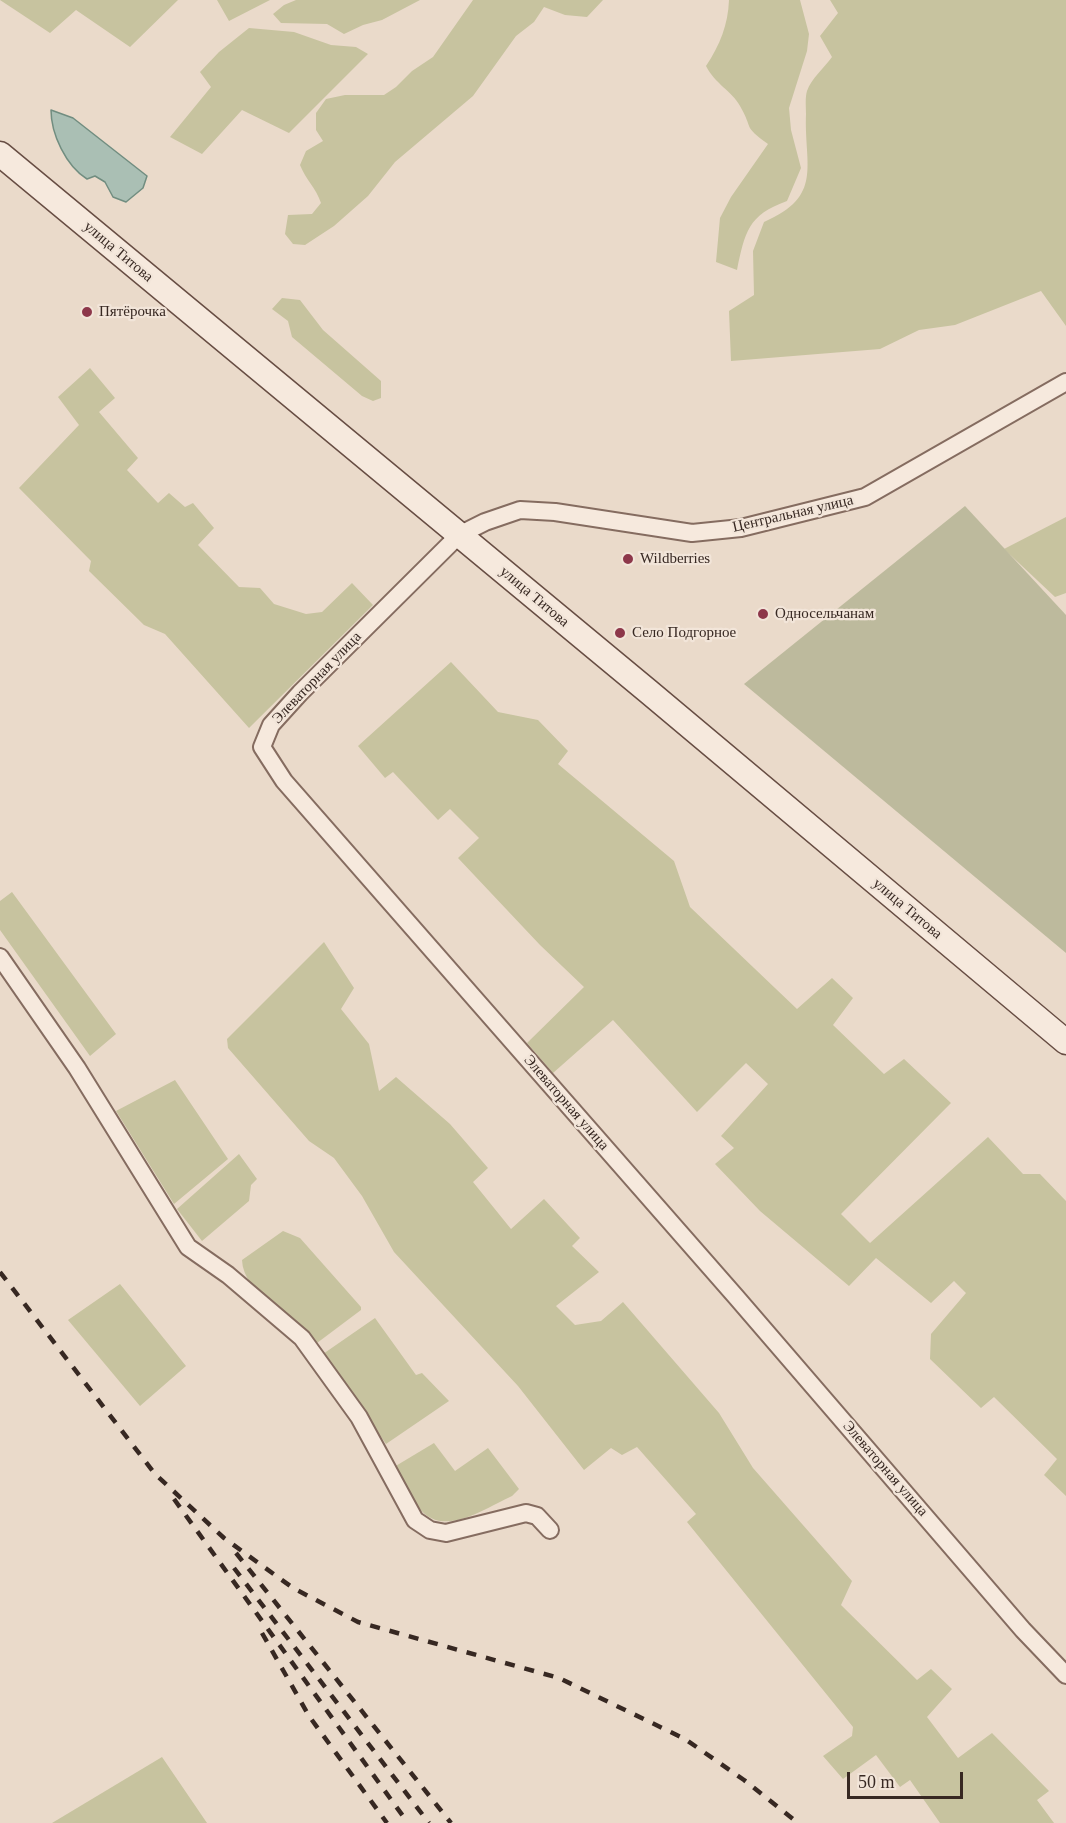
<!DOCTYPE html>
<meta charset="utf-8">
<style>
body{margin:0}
#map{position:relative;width:1066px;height:1823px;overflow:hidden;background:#eadaca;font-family:Georgia,serif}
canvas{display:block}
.scale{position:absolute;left:847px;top:1772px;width:116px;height:27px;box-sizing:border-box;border:3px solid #372822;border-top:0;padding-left:8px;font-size:18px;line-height:21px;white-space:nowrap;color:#372822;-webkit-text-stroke:4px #f2e5d9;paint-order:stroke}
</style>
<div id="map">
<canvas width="1066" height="1823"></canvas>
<div class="scale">50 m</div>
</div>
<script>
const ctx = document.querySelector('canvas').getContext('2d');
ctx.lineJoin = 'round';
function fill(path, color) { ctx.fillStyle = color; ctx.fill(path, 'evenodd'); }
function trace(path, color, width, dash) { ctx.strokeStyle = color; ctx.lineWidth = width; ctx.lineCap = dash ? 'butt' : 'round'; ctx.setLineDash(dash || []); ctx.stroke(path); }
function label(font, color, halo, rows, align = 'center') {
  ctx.font = font + ' Georgia,serif'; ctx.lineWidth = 4.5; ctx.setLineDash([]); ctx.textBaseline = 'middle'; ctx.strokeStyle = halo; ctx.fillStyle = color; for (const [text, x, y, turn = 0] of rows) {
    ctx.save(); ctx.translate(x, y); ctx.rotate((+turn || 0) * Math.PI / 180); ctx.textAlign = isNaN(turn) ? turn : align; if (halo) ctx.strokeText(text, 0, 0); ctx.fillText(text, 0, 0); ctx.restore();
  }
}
fill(new Path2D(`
 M 0,0 L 178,0 L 130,47 L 76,10 L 50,33 Z
 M 217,0 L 270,0 L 229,21 Z
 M 296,0 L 420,0 L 382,20 L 363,25 L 344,34 L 327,24 L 281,23 L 273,14 L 284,5 Z
 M 473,0 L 603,0 L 587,17 L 565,15 L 544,7 L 534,22 L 516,36 L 473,96 L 395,162 L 368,196 L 334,226 L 305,245 L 293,244 L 285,234 L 288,215 L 312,214 L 321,203 C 316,188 306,180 300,165 L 306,151 L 323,141 L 316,130 L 316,113 L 326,99 L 345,95 L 384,95 L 396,87 L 412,71 L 433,57 Z
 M 729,0 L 800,0 L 809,34 L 807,51 L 789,108 L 791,130 L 801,168 L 787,201 C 748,215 745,232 737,270 L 716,262 L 720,218 L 731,197 L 768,144 C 742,125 754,130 740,106 C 732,91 715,84 706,66 C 720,45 728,25 729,0 Z
 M 830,0 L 1066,0 L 1066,326 L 1041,291 L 955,325 L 919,330 L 880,349 L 731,361 L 729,311 L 754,295 L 753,251 L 764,222 C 824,196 804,166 806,114 C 806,107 805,97 807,91 C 811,79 825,67 832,57 L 820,36 L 838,13 Z
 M 249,28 L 294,32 L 331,45 L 356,47 L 368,54 L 289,133 L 242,110 L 202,154 L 170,137 L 211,87 L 200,72 L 219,52 Z
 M 282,298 L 300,300 L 323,330 L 381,381 L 381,398 L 373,401 L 362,396 L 292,337 L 288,321 L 272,309 Z
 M 90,368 L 115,398 L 99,412 L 138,458 L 127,470 L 158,503 L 169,493 L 185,507 L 193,503 L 214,528 L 198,545 L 239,587 L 260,588 L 274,604 L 306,614 L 322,612 L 352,583 L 373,605 L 249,728 L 165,634 L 144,625 L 89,571 L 91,561 L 19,488 L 79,425 L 58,397 Z
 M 1066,517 L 1066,593 L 1055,597 L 1004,549 Z
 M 451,662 L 498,712 L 538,720 L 568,751 L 558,764 L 674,861 L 690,907 L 797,1009 L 832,978 L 853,998 L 833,1025 L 884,1074 L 904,1059 L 951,1103 L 841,1214 L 870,1243 L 988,1137 L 1023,1174 L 1040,1174 L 1066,1201 L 1066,1496 L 1044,1475 L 1057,1459 L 994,1397 L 981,1408 L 930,1359 L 931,1334 L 966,1293 L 954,1281 L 931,1303 L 876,1258 L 849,1286 L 760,1211 L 715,1164 L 734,1148 L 721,1136 L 768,1084 L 746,1063 L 697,1112 L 613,1020 L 553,1073 L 527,1043 L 584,987 L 540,945 L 458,858 L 479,838 L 450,809 L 438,820 L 393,772 L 385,778 L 358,746 Z
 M 12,892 L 116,1034 L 90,1056 L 0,930 L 0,901 Z
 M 324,942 L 354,988 L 341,1009 L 369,1044 L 379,1091 L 396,1077 L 450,1124 L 488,1168 L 473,1182 L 511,1229 L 544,1199 L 580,1238 L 572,1246 L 599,1272 L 556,1306 L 575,1325 L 601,1321 L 623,1302 L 719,1413 L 753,1468 L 852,1581 L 841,1605 L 917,1680 L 931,1669 L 952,1689 L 927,1717 L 958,1758 L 992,1733 L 1049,1791 L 1037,1800 L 1054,1823 L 940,1823 L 910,1780 L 900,1787 L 876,1755 L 843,1779 L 823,1756 L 852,1736 L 853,1727 L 687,1522 L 696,1514 L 637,1447 L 622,1455 L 611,1448 L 584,1470 L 518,1386 L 394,1252 L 362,1196 L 334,1158 L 309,1141 L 228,1048 L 227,1039 Z
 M 175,1080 L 228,1159 L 174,1204 L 116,1111 Z
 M 239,1154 L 257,1179 L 251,1185 L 249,1201 L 202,1241 L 177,1209 Z
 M 283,1231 L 300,1238 L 361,1307 L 361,1310 L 317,1343 C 295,1318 243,1294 242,1260 Z
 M 120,1284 L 186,1366 L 140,1406 L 68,1320 Z
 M 375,1318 L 416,1375 L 422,1373 L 449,1401 L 386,1444 L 323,1354 Z
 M 434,1443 L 455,1471 L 488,1448 L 519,1489 L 512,1496 C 485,1508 443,1539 419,1508 C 409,1496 402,1481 394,1467 Z
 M 162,1757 L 207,1823 L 52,1823 Z`), '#c7c39f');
fill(new Path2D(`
 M 965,506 L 1066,615 L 1066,953 L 744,684 Z`), '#bdba9d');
const water = new Path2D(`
 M 51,110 L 73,118 L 147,176 L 143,188 L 126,202 L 113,197 L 105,182 L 95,176 L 87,179 C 66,166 51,134 51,110 Z`);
fill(water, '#aabfb4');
trace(water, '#718d80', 1.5);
const minor = new Path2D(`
 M 1066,382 L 865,497 L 741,528 L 692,533 L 555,512 L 520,510 L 485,522 L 459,535 L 300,693 L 271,725 L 262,747 L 284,781 L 737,1298 L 1023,1630 L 1066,1675
 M 0,957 L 77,1068 L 188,1247 L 228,1275 L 302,1338 L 359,1417 L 415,1520 L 430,1530 L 446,1533 L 526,1513 L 537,1516 L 550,1530`);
const secondary = new Path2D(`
 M 0,154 L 649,692 L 1066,1042`);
trace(minor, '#856c60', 20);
trace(secondary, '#674d43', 27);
trace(minor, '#f6e9dd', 16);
trace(secondary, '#f6e9dd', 24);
trace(new Path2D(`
 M 0,1272 L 155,1474 L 224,1538 L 293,1588 L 358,1622 L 559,1678 L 685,1739 L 744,1780 L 798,1823
 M 174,1499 L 408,1823
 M 236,1553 L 451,1823
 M 234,1568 L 429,1823
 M 262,1633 L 309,1716 L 387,1823`), '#372822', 4.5, [10, 10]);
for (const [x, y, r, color] of [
 [87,312,6,"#8d374a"],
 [628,559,6,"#8d374a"],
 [763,614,6,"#8d374a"],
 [620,633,6,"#8d374a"]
]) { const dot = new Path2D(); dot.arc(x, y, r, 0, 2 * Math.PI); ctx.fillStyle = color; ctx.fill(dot); trace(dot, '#f2e5d9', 2); }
label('15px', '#372822', '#f2e5d9', [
 ["улица Титова",118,252,40],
 ["Центральная улица",793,514,-13],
 ["улица Титова",534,597,40],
 ["Элеваторная улица",317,678,-46],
 ["улица Титова",907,909,40],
 ["Элеваторная улица",566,1103,49],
 ["Элеваторная улица",885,1469,49]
]);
label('15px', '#372822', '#f2e5d9', [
 ["Пятёрочка",99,312],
 ["Wildberries",640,559],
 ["Односельчанам",775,614],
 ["Село Подгорное",632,633]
], 'left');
</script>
